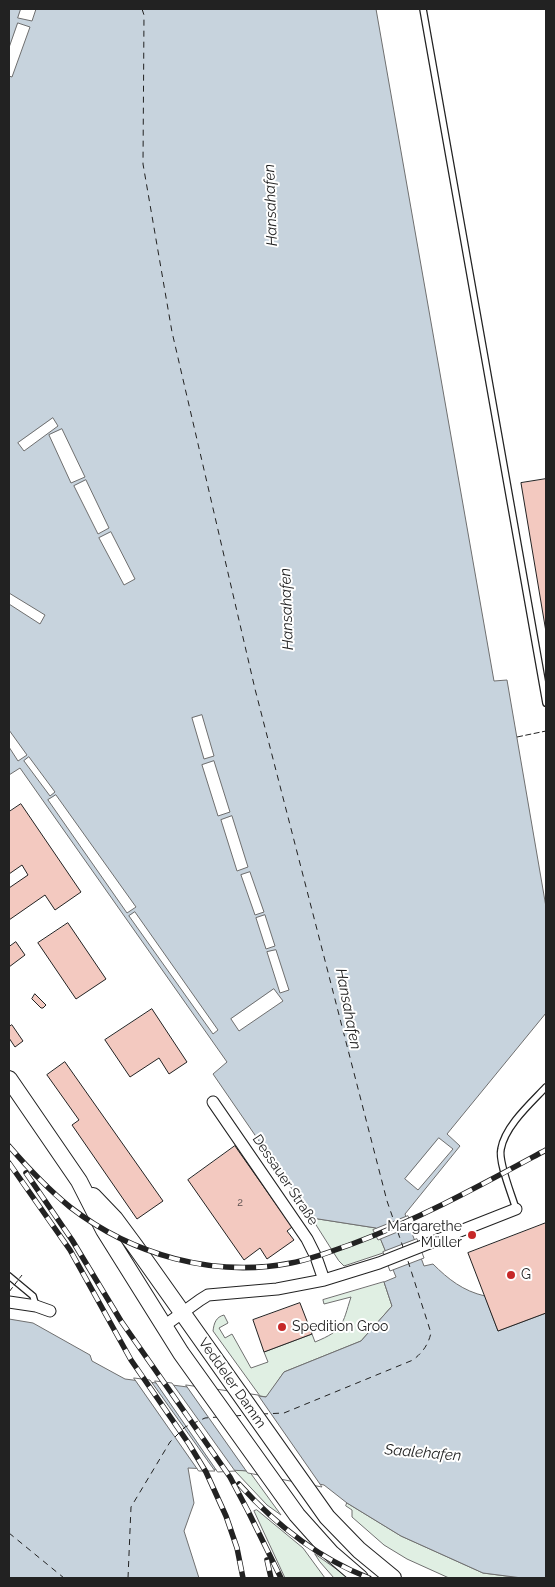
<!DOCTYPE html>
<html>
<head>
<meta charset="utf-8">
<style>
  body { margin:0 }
  #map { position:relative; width:555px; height:1587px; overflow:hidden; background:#fff; font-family:Raleway,sans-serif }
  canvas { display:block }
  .frame { position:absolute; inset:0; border:10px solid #222; pointer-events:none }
</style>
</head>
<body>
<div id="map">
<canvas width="555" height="1587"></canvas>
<div class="frame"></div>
</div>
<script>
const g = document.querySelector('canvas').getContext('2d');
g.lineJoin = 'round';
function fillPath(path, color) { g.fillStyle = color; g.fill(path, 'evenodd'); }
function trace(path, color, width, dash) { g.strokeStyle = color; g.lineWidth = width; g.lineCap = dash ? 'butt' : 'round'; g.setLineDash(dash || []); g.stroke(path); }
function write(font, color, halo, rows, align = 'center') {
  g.font = font + ' Raleway,sans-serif'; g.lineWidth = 4; g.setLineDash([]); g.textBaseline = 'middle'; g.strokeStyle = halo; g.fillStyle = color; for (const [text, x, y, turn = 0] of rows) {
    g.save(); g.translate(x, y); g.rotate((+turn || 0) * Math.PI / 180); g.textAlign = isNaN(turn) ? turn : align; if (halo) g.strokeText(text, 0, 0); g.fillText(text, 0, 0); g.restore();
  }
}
const green = new Path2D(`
  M312,1218L376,1228L386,1252L344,1266L339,1261Z
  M384,1282L392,1306L361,1341L284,1372L267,1397L260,1396L213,1331C214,1323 216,1317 224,1315L228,1323L219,1328L225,1338L232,1334L251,1368L268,1362L264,1352L312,1334L315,1342C344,1330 342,1325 351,1297L324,1304L323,1300Z
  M236,1470L249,1471L281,1515L267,1505L235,1471Z
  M347,1503L401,1536L483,1573L522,1578H449L407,1559L384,1545L352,1517V1510L346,1506Z
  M257,1510L303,1548L325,1578H285L254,1511Z
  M315,1554L349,1578H334L320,1562Z`);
const water = new Path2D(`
  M9,9H376L494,681L507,680L546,907V1013L447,1134L460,1146L405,1214L424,1266L433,1264C448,1279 463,1291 485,1296L498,1331L546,1313V1578H522L483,1573L401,1536L347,1503L324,1485L249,1471L188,1468L194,1503L184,1531L199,1578H9V1319L33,1323L90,1355L92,1361L125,1379L266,1397L284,1372L361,1341L392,1306L384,1282L396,1277L376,1228L312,1218L213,1074L227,1062L20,768L9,775Z`);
const pier = new Path2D(`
  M21,9H36L32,21L18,18Z
  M18,23L30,27L12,77L9,76V48Z
  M53,418L58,426L24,451L18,443Z
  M62,429L85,477L71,483L49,435Z
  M86,480L109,528L98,534L74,486Z
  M111,532L135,579L124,585L99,538Z
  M9,593L45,615L40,624L9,604Z
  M202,715L214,756L204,759L192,718Z
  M9,730L27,755L18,761L9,747Z
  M29,757L55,792L50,796L24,761Z
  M214,761L230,812L218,816L202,765Z
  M56,795L136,907L127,913L48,800Z
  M232,816L248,867L237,871L221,820Z
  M250,872L264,912L255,915L241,875Z
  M135,912L218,1030L213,1034L129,916Z
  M265,915L275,946L266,949L256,918Z
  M276,950L289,990L280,993L267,952Z
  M274,989L283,1001L239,1031L231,1019Z
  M439,1138L453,1149L418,1190L405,1179Z
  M408,1216L412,1226L378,1240L373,1230Z
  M417,1239L424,1258L390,1271L383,1252Z
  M134,1378L150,1380L215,1471H199Z
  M155,1381L172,1383L235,1471L218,1472Z
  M186,1385L258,1395L322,1487L248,1473Z`);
const ferry = new Path2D(`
  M142,9L144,15L143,164L172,332L255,689L387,1201L403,1247
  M262,1414L284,1413L413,1360C423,1352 428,1345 431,1333L407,1258
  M235,1416L246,1415
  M9,1533L64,1578
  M128,1578L131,1507L170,1442L185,1427L205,1418L218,1417`);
const building = new Path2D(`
  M546,479V632L521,483Z
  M21,804L81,892L55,910L45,895L9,920V888L28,875L22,865L9,874V812Z
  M68,923L106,979L76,999L38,943Z
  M16,942L25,955L9,967V947Z
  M35,994L46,1005L43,1008H41L32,999Z
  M152,1009L187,1062L169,1074L159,1058L130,1077L105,1040Z
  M12,1025L23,1041L15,1047L9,1038V1027Z
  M65,1062L163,1201L137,1219L72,1125L79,1120L47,1075Z
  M235,1146L292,1227L287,1231L294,1240L267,1259L260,1248L244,1260L188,1180Z
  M546,1223V1313L498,1331L468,1253Z
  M300,1303L312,1334L264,1352L253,1320Z`);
const service = new Path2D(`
  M423,9L546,703
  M516,1209C512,1195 498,1162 501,1149C505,1126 531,1103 546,1087
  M9,1276L33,1296L36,1306`);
const minor = new Path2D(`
  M213,1102L307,1239L316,1257L324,1280
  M9,1302L36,1306L50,1311
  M164,1326L200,1300L208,1295L277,1289L324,1280L379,1263L516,1209`);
const primary = new Path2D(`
  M9,1079L79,1181L104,1230L181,1353L297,1515L331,1553L360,1578
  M93,1196L115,1219L135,1246L327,1517L359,1550L393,1578`);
const rail = new Path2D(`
  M9,1146C28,1168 48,1189 70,1207C132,1255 214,1278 291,1263C312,1259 332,1251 352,1244C420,1219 483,1184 546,1150
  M9,1163L70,1250L131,1360L189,1444L206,1472L226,1516L237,1548L243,1578
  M26,1173L72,1240L121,1321L230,1477L248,1511L281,1578
  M239,1484C275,1524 318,1558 369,1578
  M267,1560L271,1578`);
const fence = new Path2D(`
  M517,737L546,731
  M9,1292L22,1275`);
const markers = [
  [472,1235,5,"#c62828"],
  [511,1275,5,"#c62828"],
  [282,1327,5,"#c62828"]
];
const numberNames = [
  ["2",240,1203]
];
const streetNames = [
  ["Dessauer Straße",285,1180,56],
  ["Veddeler Damm",232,1383,55]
];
const poiNames = [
  ["Margarethe",462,1227,"right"],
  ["Müller",462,1243,"right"],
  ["G",521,1275],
  ["Spedition Groo",292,1327]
];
const waterNames = [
  ["Hansahafen",271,205,-92],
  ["Hansahafen",287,609,-92],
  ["Hansahafen",348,1009,79],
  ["Saalehafen",423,1453,5]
];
fillPath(green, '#e0efe3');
trace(green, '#6f6f6f', 1);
fillPath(water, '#c7d3dd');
trace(water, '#6f6f6f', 1);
fillPath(pier, '#fff');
trace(pier, '#6f6f6f', 1);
trace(ferry, '#222', 1, [6, 5]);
fillPath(building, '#f3c9c0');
trace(building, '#222', 1);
trace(service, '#222', 8);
trace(minor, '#222', 13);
trace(primary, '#222', 18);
trace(service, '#fff', 5.5);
trace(minor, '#fff', 11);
trace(primary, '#fff', 16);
trace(rail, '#222', 5.5);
trace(rail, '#fff', 4, [11]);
trace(fence, '#222', 1, [6, 2.5]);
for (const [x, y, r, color] of markers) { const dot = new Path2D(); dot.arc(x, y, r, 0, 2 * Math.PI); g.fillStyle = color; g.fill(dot); trace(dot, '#fff', 2); }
write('11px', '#564c4a', null, numberNames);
write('14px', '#222', '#fff', streetNames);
write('14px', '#222', '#fff', poiNames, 'left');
write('italic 15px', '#222', '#fff', waterNames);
</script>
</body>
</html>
